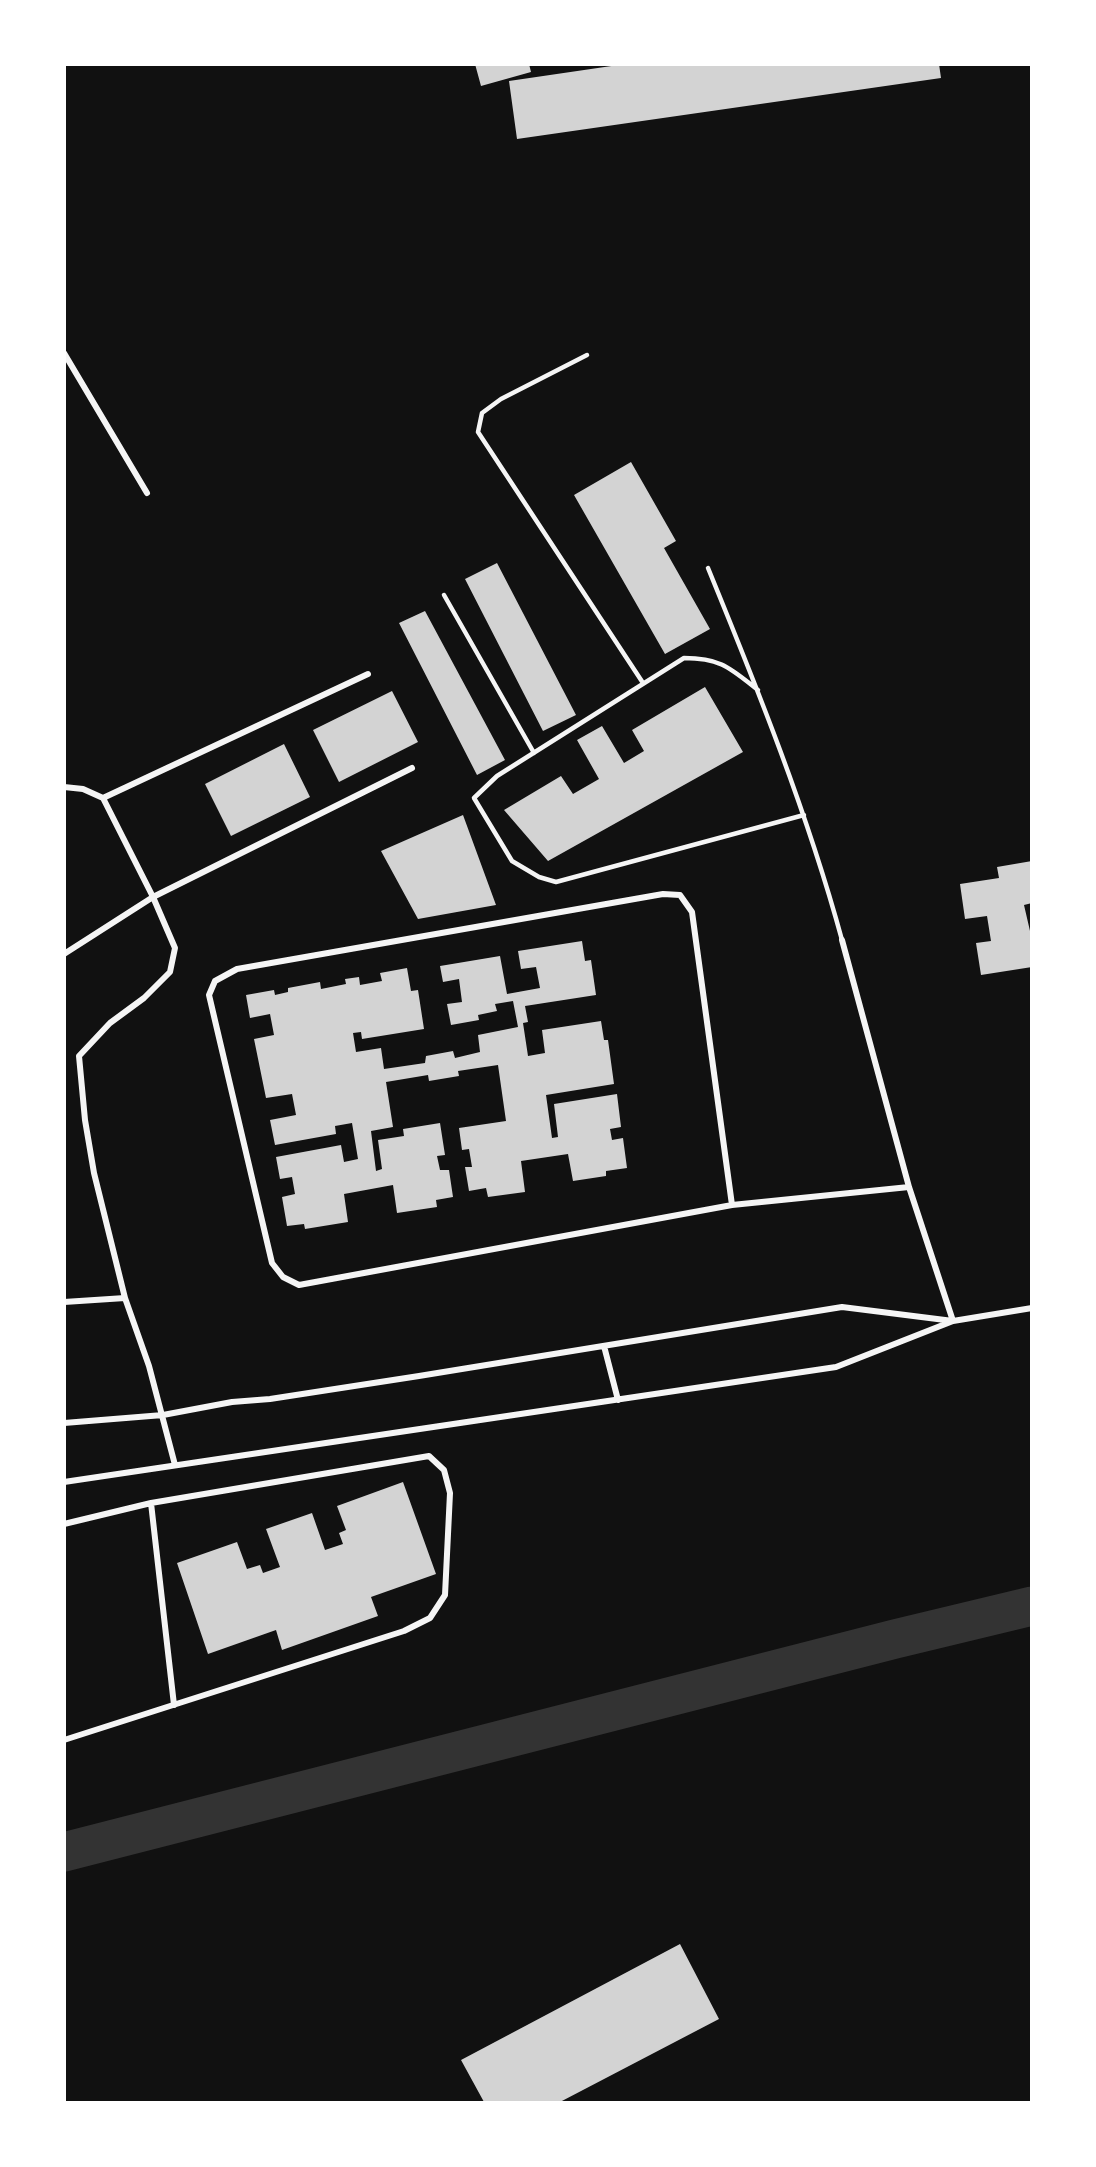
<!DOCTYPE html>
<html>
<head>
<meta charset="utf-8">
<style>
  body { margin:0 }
  #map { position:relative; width:1096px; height:2167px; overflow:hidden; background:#111; font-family:"Roboto Condensed",sans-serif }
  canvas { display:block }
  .frame { position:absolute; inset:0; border:66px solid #fff; pointer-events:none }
</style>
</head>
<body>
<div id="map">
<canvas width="1096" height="2167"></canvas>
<div class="frame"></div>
</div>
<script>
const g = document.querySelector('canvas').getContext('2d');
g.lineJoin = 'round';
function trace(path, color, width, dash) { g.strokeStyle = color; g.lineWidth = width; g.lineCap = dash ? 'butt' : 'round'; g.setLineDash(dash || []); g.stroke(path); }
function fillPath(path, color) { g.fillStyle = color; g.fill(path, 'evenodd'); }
const canal = new Path2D(`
  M64,1852L895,1639L1032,1606`);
const building = new Path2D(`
  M475,64H529L531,72L481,86Z
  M625,64H939L941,78L517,139L509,81Z
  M631,462L676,541L664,548L710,629L665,654L574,495Z
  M497,563L576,715L543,731L465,579Z
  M425,611L505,760L477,775L399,623Z
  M705,687L743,752L548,861L504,810L561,776L573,794L599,779L577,740L602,726L624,763L644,751L632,730Z
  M392,691L418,742L339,782L313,730Z
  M284,744L310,797L231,836L205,784Z
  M463,815L496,905L418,919L381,851Z
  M1032,861V903L1024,905L1030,931H1032V967L981,975L976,943L991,941L987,916L965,919L960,884L999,878L997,867Z
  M582,941L585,961L591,960L596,995L525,1006L528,1022L523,1023L528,1056L545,1053L542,1030L601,1021L604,1040H608L614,1084L546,1095L552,1138L558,1137L554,1104L617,1094L621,1127L610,1129L612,1140L623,1138L627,1168L606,1171V1176L573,1181L568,1154L521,1161L525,1192L488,1197L486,1188L469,1191L465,1167H472L469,1149L462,1150L459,1128L506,1121L498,1065L458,1071L459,1076L429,1081L428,1075L386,1082L393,1127L371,1131L376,1171L382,1169L378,1140L404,1136L403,1129L440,1123L445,1155L437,1156L440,1170H449L453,1197L436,1200L437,1207L397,1213L393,1185L344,1194L348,1222L305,1229L304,1224L287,1226L282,1197L295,1194L292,1177L280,1179L276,1157L341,1145L344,1162L358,1159L352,1123L335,1126L336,1134L275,1145L270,1120L296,1115L292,1094L266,1098L254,1039L274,1035L270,1014L250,1018L246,995L274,990L275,995L288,992V988L320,982L321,989L346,984L345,979L359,977L360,985L382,981L380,973L407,968L411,991L418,990L424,1029L362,1039L361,1032L353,1033L356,1052L381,1048L384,1069L425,1063L426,1056L453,1051L455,1058L480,1052L478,1035L518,1027L513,1001L495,1004L497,1011L478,1015L479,1020L451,1025L447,1004L462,1002L459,979L443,982L440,966L500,956L507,994L540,988L536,967L521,969L518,951Z
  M403,1482L436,1574L371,1597L378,1616L282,1650L276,1630L208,1654L177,1563L237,1542L247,1569L260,1565L263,1573L280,1567L266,1529L312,1513L325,1550L343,1544L339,1533L346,1530L337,1506Z
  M680,1944L719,2019L560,2102H484L461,2060Z`);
const service = new Path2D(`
  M587,355L501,399L482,413L478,432L643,683
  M708,568C758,690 807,812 842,940
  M444,595L534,753
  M758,690C730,668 721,658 684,658L497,776L474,798L512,861L539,877L556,882L804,815`);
const minor = new Path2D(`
  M64,353L147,493
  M64,787L83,789L103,798L153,897L175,948L170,972L144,998L110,1023L79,1056L85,1120L94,1173L125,1298
  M103,798L368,674
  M842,940L909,1187L953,1321
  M64,954L153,897L412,768
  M732,1205L692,912L680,895L663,894L237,969L215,981L209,995L272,1263L283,1277L299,1285L732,1205L909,1187
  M64,1302L125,1298L149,1366L175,1465
  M604,1346L618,1400
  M64,1423L163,1415L232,1402L270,1399L419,1376L842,1307L953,1321L1032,1308
  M64,1482L836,1367L953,1321
  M151,1503L174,1705
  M64,1524L151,1503L429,1456L444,1470L450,1493L445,1595L430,1618L404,1631L64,1740`);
trace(canal, '#333', 39);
fillPath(building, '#d3d3d3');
trace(service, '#f5f5f5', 4.5);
trace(minor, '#f5f5f5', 6);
</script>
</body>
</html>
